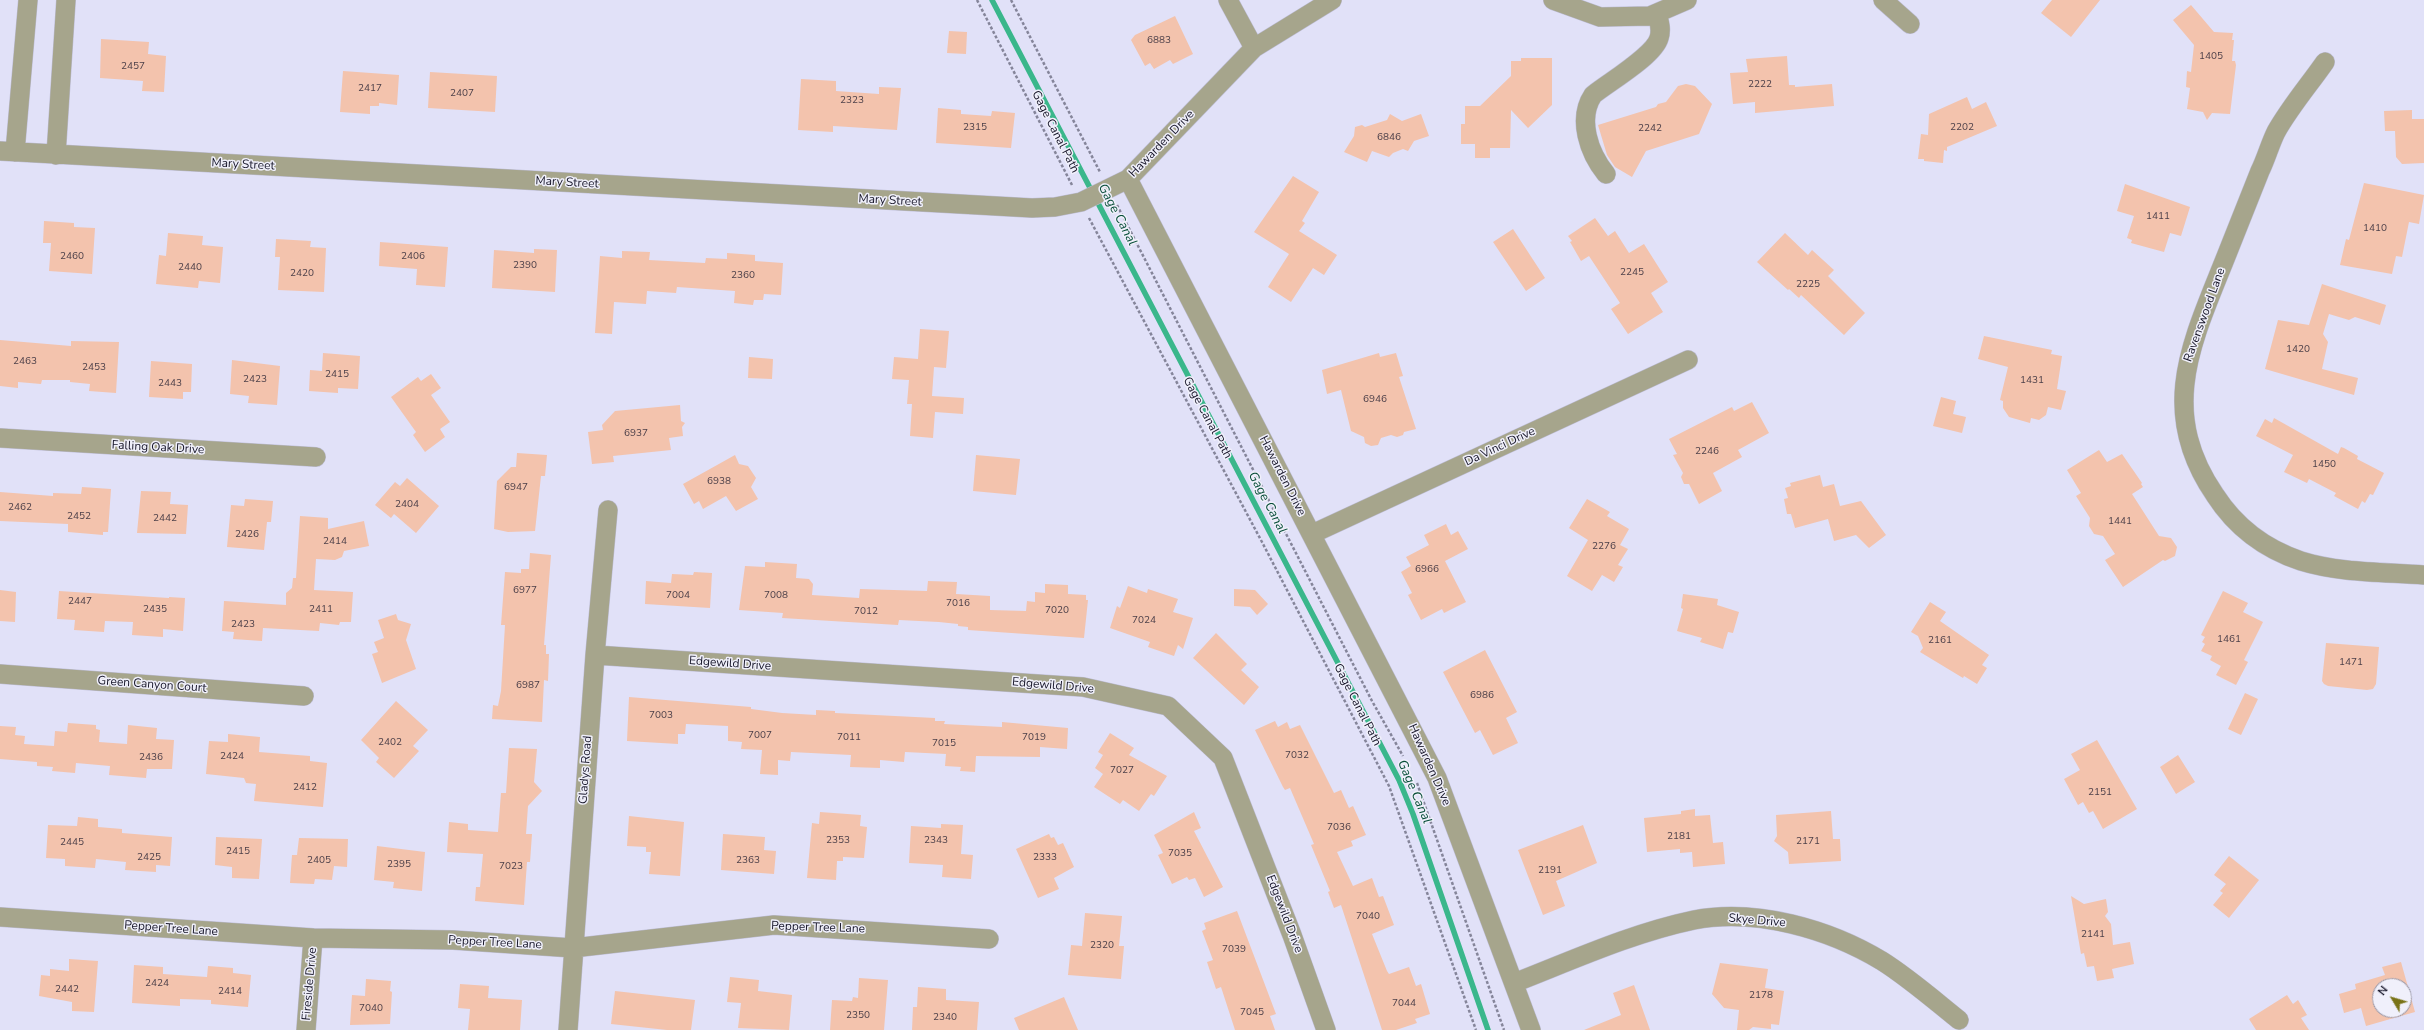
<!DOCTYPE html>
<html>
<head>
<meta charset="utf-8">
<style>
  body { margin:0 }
  #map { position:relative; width:2424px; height:1030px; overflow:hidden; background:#e1e1f8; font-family:"Nunito Sans",sans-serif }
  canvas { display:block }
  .north { position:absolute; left:2372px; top:978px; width:40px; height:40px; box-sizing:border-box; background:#f0f0fb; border:1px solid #9998a7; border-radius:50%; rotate:308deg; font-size:11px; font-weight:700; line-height:16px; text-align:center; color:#161528 }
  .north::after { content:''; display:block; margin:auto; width:14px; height:18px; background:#797317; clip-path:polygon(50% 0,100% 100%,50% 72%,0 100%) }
</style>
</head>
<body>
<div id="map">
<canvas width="2424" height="1030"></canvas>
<div class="north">N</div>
</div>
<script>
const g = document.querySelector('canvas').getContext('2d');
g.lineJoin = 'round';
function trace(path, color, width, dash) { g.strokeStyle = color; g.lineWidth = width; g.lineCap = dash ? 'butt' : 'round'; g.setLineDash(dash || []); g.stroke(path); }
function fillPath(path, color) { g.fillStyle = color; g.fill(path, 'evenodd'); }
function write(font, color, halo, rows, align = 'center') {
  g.font = font + ' "Nunito Sans",sans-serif'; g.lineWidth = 3; g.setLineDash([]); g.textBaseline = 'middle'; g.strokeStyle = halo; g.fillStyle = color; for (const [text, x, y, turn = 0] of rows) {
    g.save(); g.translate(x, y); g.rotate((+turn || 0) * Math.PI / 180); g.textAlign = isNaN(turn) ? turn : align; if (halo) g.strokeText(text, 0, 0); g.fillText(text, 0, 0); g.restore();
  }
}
const stream = new Path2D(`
  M992,0L1399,780L1413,814L1488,1030`);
const building = new Path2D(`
  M2052,0H2100L2071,37L2041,13Z
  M2191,5L2214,32L2233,33L2232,40H2234L2232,61H2235L2236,65L2230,114L2212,113L2207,120L2203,112L2187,109L2190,88L2186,87L2187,71L2191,72L2194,45L2173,20Z
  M1175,16L1193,54L1173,64L1170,60L1154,69L1150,63L1145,66L1131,40L1135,35Z
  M949,31L967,32L966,54L947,53Z
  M101,39L149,42L148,54L166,56L164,92L142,91L143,81L100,78Z
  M1787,56L1789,85H1795V87L1832,84L1834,106L1755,113V102L1733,104L1730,73L1748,72L1746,59Z
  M1521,58H1552V105L1528,128L1511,110L1510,148H1490V158H1475V144H1461V124H1465V106H1480L1511,76V61H1521Z
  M343,71L399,75L397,105L379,103V106H370V114L340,112Z
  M430,72L497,76L495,112L428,108Z
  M801,79L836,81V91L879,94V87L901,88L897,130L833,126V132L798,130Z
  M1686,84L1695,86L1712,104L1699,134L1646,151L1632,177L1615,167L1607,155L1598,125L1656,107L1658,104L1666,102L1678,86Z
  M1967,97L1972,109L1986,102L1997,126L1947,147V151L1944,150L1943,163L1924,161V159H1918L1921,134L1928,135L1929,114Z
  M938,108L961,110V114L991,116L992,111L1015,113L1011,148L936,143Z
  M2412,110V119H2424V163L2402,164L2396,157L2395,131H2385L2384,111Z
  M1390,114L1402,121L1421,114L1429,136L1414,141L1408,151L1403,149L1393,153L1389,157L1372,151L1367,162L1344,152L1354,136L1355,127L1362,125L1365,127L1387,120Z
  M1293,176L1319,192L1302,221L1305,223L1299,231L1337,255L1324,275L1313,268L1291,302L1268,287L1289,254L1254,232Z
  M2364,183L2424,195L2419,224L2409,222L2402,257L2396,256L2392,274L2340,265L2346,239L2349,240Z
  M2125,184L2190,207L2181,236L2170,233L2164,252L2131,243L2132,240L2127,238L2134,216L2117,211Z
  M1595,218L1608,236L1615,231L1629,253L1644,244L1668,282L1651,293L1663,312L1628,334L1611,309L1620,303L1589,256L1581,261L1570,242L1572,241L1568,236Z
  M44,221L74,223V227L95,228L92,274L49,271L51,243H43Z
  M1513,229L1545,278L1526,291L1493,242Z
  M168,233L203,236L202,245L223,247L220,283L199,281L198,288L156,284L159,255L166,256Z
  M1785,233L1808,255L1812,250L1834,270L1828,276L1865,313L1844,335L1801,295L1799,298L1789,289L1788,290L1757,262Z
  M276,239L311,241L310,247L326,248L324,292L278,290L280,257H275Z
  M380,242L448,247L445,287L416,285L417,269L379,266Z
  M534,249L557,250L555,292L492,288L494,250L534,253Z
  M622,251L650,252L649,260L705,263L706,258L727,259V253L755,255V261L783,263L781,295L764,294L763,300H754L753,305L734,303L735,291L677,287L676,293L647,291L646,304L614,302L612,334L595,333L600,256L622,258Z
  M2322,284L2386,305L2380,325L2355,317L2349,320L2329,314L2323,334L2328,342L2322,369L2358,378L2354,395L2265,369L2278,320L2309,325Z
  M920,329L949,331L946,368L934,367L932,396L964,398L963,414L935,412L933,438L910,436L912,404H907L909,380L892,379L894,357L918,359Z
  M1984,336L2052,350L2051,354L2062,356L2057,389L2066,391L2061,410L2048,407L2046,415L2039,420L2031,418L2030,423L2009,417L2003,408V401L2000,400L2008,367L1978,359Z
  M0,340L71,346V341L119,342L116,393L89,391L90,384L70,382V380H42L41,384L18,382V388L0,386Z
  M323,353L360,356L358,389L338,388V393L309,391L310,370L322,371Z
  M1379,353L1380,357L1396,353L1403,376L1399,377L1416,429L1404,432L1403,435L1397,437L1391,435L1381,438L1378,445L1371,446L1365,443L1364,437L1351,431L1341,390L1327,394L1322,370Z
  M749,357L773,359L772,379L748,378Z
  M232,360L280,366L277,405L248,403L249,396L230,394Z
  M151,361L192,364L191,392H183V399L149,397Z
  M431,374L441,388L431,395L450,422L440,429L445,437L425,452L413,435L416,432L391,397L418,377L421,381Z
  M1941,397L1956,401L1953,414L1966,417L1962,433L1933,426Z
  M1752,402L1769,433L1738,450L1742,457L1713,473L1722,491L1699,504L1689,484H1684L1681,477L1683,473L1673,455L1677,454L1669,439L1732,407L1734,411Z
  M680,405L681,421L685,423L682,427L683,436L669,438L671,450L613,456L614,462L592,464L588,432L603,430L602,425L615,411Z
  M2274,418L2338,454L2341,447L2344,448L2358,456L2357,459L2384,473L2373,495L2370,494L2365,503L2362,501L2358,509L2334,496L2336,493L2309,479L2307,483L2284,472L2293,455L2256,436L2265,419L2272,423Z
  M2099,450L2107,462L2122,454L2142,483L2141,484L2143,487L2132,494L2159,536L2171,538L2177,547L2175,556L2165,561L2163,560L2123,587L2105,560L2115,554L2103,536L2094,534L2089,526L2090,518L2076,496L2081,493L2067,470Z
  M517,453L547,455L545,476H541L535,531L508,532L494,529L497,481L511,467H516Z
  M735,455L739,464L748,466L756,478L751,487L758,499L736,511L726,496L703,509L699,501L694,504L683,484Z
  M976,455L1020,459L1016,495L973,491Z
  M1820,475L1823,487L1834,484L1840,506L1861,501L1886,535L1869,548L1856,535L1834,541L1828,519L1795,528L1791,514H1787L1784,499L1788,498L1785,488L1791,486L1790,483Z
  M407,478L439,506L416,533L394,514L391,518L375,505L395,482L400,486Z
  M82,487L111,489L108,532H103V535L68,532V524L0,521V492L53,496V493L81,494Z
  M141,491L171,492L170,504L188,505L186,534L137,533Z
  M245,499L273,501L271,522H267L264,550L227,547L231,505L244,506Z
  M1587,499L1610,512L1607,516L1629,529L1620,545L1628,549L1618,565L1623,567L1614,582L1602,575L1592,591L1567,576L1588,540L1569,528Z
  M300,516L328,518V529L364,521L369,546L344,551L342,557L335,560L316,559L314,590L353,592L351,622H340L339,625L320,623L319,631L263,628L262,641L233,639L234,632L222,631L224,601L286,605V593L292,588L293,578H296Z
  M1446,524L1451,535L1458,531L1468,549L1445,561L1466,602L1444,613L1442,609L1421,620L1408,595L1412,593L1401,572L1411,566L1406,557L1429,545L1424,535Z
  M530,553L551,555L544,645H546V654H549L548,681L544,680L542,722L492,719L493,705L498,706L501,691L505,625H501L505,572L521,573V569H529Z
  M765,562L797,564L796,578L809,579L813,584L812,595L859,598L860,589L927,591L928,581L957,582L956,594L990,596V610L1026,611L1027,601L1035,602V592L1045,593V584L1068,585V594L1086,595V600H1088L1084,638L968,630V627L958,626V624L939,622L899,620L898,625L782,618L783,613L739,610L745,566L765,567Z
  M694,572L712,573L710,608L645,604L646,581L671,583L672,574L693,575Z
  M1128,586L1147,593L1148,589L1178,599L1173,612L1193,618L1183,649L1178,645L1174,656L1148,647L1150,642L1110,628L1117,606L1120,608Z
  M1234,589L1255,590L1268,604L1257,615L1250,607L1234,606Z
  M0,590L16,592L15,622L0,621Z
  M59,591L169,598V597L185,598L183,631L163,629V637L132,635L133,622L105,621L104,632L74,630L75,620L57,619Z
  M2223,591L2248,603L2243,612L2263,622L2244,660L2248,662L2236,685L2216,675L2221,666L2210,660L2212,656L2201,651L2205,644L2202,642L2205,637L2201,635Z
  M1683,594L1718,599L1717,605L1739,612L1733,633L1728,632L1723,649L1700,642L1702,638L1677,631L1683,609L1681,608Z
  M1930,602L1946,612L1940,621L1989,655L1982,665L1987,668L1977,684L1964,676L1963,678L1920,652L1923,648L1918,636L1911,632Z
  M396,614L398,620L411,624L406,640L416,669L382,683L372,654L378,652L374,642L384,638L378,620Z
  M1216,633L1247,664L1241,670L1259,687L1244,705L1193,658Z
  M2326,643L2379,647L2376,684L2373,689L2367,690L2328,686L2324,684L2322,681Z
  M1485,650L1517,712L1506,718L1518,743L1493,755L1480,730L1475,733L1443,672Z
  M2245,693L2258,699L2241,735L2228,729Z
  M629,697L751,707V709L782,713L816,715V710L835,711V713L935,718V721H945L944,724L1002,727V722L1068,728L1067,749L1040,747V757L976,756L975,772L960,771L961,767L945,766L946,754L905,752L904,762L880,760V768L850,767L851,755L791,752L790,761L778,760V775L760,774L762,750L741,749L742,742L728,741V726L686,724L685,734H678V744L627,741Z
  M396,701L428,730L413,746L419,751L394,778L376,762L379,758L361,740Z
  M1275,721L1278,727L1287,722L1290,729L1300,725L1334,793L1341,790L1349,808L1353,806L1366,835L1351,841L1353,846L1337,852L1353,886L1372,878L1379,897L1383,896L1394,925L1372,934L1387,971L1389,974L1409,967L1416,986L1421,984L1430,1014L1415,1019L1417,1023L1396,1030H1382L1341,905L1334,908L1328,892L1330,891L1311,845L1314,844L1290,788L1285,790L1283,787L1255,730Z
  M68,723L96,725V729L100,730L99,742L127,744L128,725L157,728L156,739L174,740L172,769H147L146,778L109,775L110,766L76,763L75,773L52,771L53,767L37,766V762L0,759V726L16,727L15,735L25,736L24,744L54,746L55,731L67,732Z
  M1110,733L1134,748L1129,755L1167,776L1154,796L1151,794L1139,811L1123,800L1120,804L1094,787L1103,774L1095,768L1103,755L1098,752Z
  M228,734L260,737L259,752L310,756V761L327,763L323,807L254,801L256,784L246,783L244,778L206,774L209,741L228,742Z
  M2097,740L2137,809L2103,829L2093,811L2089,813L2083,802L2078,805L2064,779L2080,770L2071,754Z
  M509,748L537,749L534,782L542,791L528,806L526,834H532L530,862H527L524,905L475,901L476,887H480L483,854L447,852L449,822L468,824V830L498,832L501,793H506Z
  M2178,755L2195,782L2176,794L2160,767Z
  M1695,809V816L1710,815L1713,843L1723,842L1725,864L1693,867L1692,852L1680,853V849L1647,852L1644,818L1681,814V811Z
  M1831,811L1833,839H1840L1841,861L1789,864L1788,852L1774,841L1777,836L1776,815Z
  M820,812L861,815L860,826L867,827L864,858L843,857V861H837L836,880L807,878L812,823L819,824Z
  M1194,812L1201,828L1194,831L1223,887L1204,897L1195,878L1189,880L1187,877L1172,884L1158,855L1163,853L1154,835Z
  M629,816L684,822L680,876L649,874L651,852H646V847L627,846Z
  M78,817L98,819V827L122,829V833L172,837L170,866L156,865V872L125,870L126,862L96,859L95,868L65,866V859L46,858L48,825L77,826Z
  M941,824L963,825L961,854L973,855L971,879L942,877L943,865L909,863L911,826L941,828Z
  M1583,825L1597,863L1556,881L1565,906L1543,915L1518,850Z
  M723,834L765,837L764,850L776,851L774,874L721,870Z
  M1049,834L1051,838L1054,837L1058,845L1063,843L1074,867L1054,878L1059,889L1038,898L1016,849Z
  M216,837L262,839L259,879L232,878V867L215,865Z
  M299,838L348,839L347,867L334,866L332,880L315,879L314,884L290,883L292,855H297Z
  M377,846L425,852L422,891L393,888L394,882L374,880Z
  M2229,856L2259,880L2229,918L2213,905L2223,893L2220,891L2226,884L2214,875Z
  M2071,896L2084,904L2106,899L2108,912L2105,916L2111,924L2113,945L2130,942L2134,964L2112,969L2114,978L2097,981L2094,966L2087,967L2084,953L2081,954Z
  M1237,911L1276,1014L1270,1016L1275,1030H1235L1221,987L1216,989L1207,962L1213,960L1202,931L1206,929L1204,923Z
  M1085,913L1122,916L1119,946H1124L1121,979L1068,975L1071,945L1082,946Z
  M69,959L98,961L94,1012L72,1011V1002L39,996L41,975L50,976V969L69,971Z
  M2401,962L2415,1012L2366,1026L2361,1008L2344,1013L2339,994L2356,989L2355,984L2385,975L2382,967ZM2380,986H2404V1010H2380Z
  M1720,963L1768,969L1765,988L1784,991L1779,1025L1771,1024V1029L1753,1027L1749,1030H1737L1739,1010L1724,1008L1712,994Z
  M134,965L163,967V974L207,977L208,966L233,968V973L251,975L248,1007L211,1004V1000L180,999V1006L132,1003Z
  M730,977L759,980L758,991L792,995L789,1030L738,1028L741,1003L727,1002Z
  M859,978L888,980L884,1030H830L832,1000L852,1001L853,997L858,998Z
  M366,979L391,981L390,991L392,992L390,1024L350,1025L352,995L365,996Z
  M460,984L489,986L488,998L522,1000L520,1030H468L470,1009L458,1008Z
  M1634,985L1650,1030H1584L1621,1015L1613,993Z
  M918,987L946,989V1000L979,1002L977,1030H912L913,1007H917Z
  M615,991L695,1000L691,1030H667L611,1024Z
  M2287,995L2293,1004L2298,1000L2307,1015L2301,1018L2309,1030H2256L2249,1019Z
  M1064,997L1078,1030H1019L1014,1018Z`);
const path = new Path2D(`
  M977,0L1072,185
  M1011,0L1100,172
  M1117,205L1372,701L1403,756
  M1089,218L1262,542L1389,786L1476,1030
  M1417,783L1504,1030`);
const minor = new Path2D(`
  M1228,0L1254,48
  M1553,0L1600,17L1650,16L1687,0
  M1883,0L1910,24
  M2325,62C2309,85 2290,107 2276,132C2270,144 2266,159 2260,171C2249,199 2238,226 2227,254C2193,340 2156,409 2215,495C2235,526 2265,549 2301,561C2339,573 2384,572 2424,575
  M0,151L1032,208L1055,207L1081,202L1128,179L1254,48L1332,0
  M15,152L28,0
  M56,155L66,0
  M1606,174C1589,153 1577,119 1593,95C1609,82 1654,56 1659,38C1662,29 1659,21 1657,13
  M1128,179L1437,778L1531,1030
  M0,438L316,457
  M1312,534L1688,360
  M595,655L1083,687L1168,706L1223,758L1292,935L1326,1030
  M0,674L304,696
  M0,917L313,938L453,940L573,948L774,925L989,939
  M1514,983C1573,960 1632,933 1694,920C1756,908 1829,929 1882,961C1909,978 1934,1000 1959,1020
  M306,1030L313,938
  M568,1030L595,655L608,510`);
const numberNames = [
  ["6883",1159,41],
  ["1405",2211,57],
  ["2457",133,67],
  ["2222",1760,85],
  ["2417",370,89],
  ["2407",462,94],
  ["2323",852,101],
  ["2315",975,128],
  ["2202",1962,128],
  ["2242",1650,129],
  ["6846",1389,138],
  ["1411",2158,217],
  ["1410",2375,229],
  ["2460",72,257],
  ["2406",413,257],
  ["2390",525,266],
  ["2440",190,268],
  ["2245",1632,273],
  ["2420",302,274],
  ["2360",743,276],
  ["2225",1808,285],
  ["1420",2298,350],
  ["2463",25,362],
  ["2453",94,368],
  ["2415",337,375],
  ["2423",255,380],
  ["1431",2032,381],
  ["2443",170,384],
  ["6946",1375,400],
  ["6937",636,434],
  ["2246",1707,452],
  ["1450",2324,465],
  ["6938",719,482],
  ["6947",516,488],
  ["2404",407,505],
  ["2462",20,508],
  ["2452",79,517],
  ["2442",165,519],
  ["1441",2120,522],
  ["2426",247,535],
  ["2414",335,542],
  ["2276",1604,547],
  ["6966",1427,570],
  ["6977",525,591],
  ["7004",678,596],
  ["7008",776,596],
  ["2447",80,602],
  ["7016",958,604],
  ["2435",155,610],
  ["2411",321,610],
  ["7020",1057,611],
  ["7012",866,612],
  ["7024",1144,621],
  ["2423",243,625],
  ["1461",2229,640],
  ["2161",1940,641],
  ["1471",2351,663],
  ["6987",528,686],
  ["6986",1482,696],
  ["7003",661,716],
  ["7007",760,736],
  ["7011",849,738],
  ["7019",1034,738],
  ["2402",390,743],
  ["7015",944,744],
  ["7032",1297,756],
  ["2424",232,757],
  ["2436",151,758],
  ["7027",1122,771],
  ["2412",305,788],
  ["2151",2100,793],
  ["7036",1339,828],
  ["2181",1679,837],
  ["2353",838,841],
  ["2343",936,841],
  ["2171",1808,842],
  ["2445",72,843],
  ["2415",238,852],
  ["7035",1180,854],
  ["2425",149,858],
  ["2333",1045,858],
  ["2405",319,861],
  ["2363",748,861],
  ["2395",399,865],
  ["7023",511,867],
  ["2191",1550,871],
  ["7040",1368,917],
  ["2141",2093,935],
  ["2320",1102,946],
  ["7039",1234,950],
  ["2424",157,984],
  ["2442",67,990],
  ["2414",230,992],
  ["2178",1761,996],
  ["7044",1404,1004],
  ["7040",371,1009],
  ["7045",1252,1013],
  ["2350",858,1016],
  ["2340",945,1018]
];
const streetNames = [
  ["Gage Canal Path",1055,132,63],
  ["Hawarden Drive",1162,144,-46],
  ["Mary Street",243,165,3],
  ["Mary Street",567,183,3],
  ["Mary Street",890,201,3],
  ["Ravenswood Lane",2205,315,-70],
  ["Gage Canal Path",1207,418,62],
  ["Da Vinci Drive",1500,447,-25],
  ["Falling Oak Drive",158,448,3],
  ["Hawarden Drive",1282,476,63],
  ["Edgewild Drive",730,664,4],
  ["Green Canyon Court",152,685,4],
  ["Edgewild Drive",1053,686,5],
  ["Gage Canal Path",1357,705,63],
  ["Hawarden Drive",1429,765,66],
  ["Gladys Road",586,770,-86],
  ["Edgewild Drive",1284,914,69],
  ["Skye Drive",1757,921,5],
  ["Pepper Tree Lane",818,928,2],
  ["Pepper Tree Lane",171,929,4],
  ["Pepper Tree Lane",495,943,3],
  ["Fireside Drive",310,984,-85]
];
const waterNames = [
  ["Gage Canal",1117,215,62],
  ["Gage Canal",1267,503,62],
  ["Gage Canal",1414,792,67]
];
trace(stream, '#3ab78b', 5.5);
fillPath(building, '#f3c3ad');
trace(minor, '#bcbcd3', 20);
trace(path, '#85859a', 2.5, [3, 2]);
trace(minor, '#a6a58c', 19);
write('10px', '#4d4049', null, numberNames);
write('12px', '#161528', '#f0f0fb', streetNames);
write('italic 13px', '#064d37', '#f0f0fb', waterNames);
</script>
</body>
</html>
